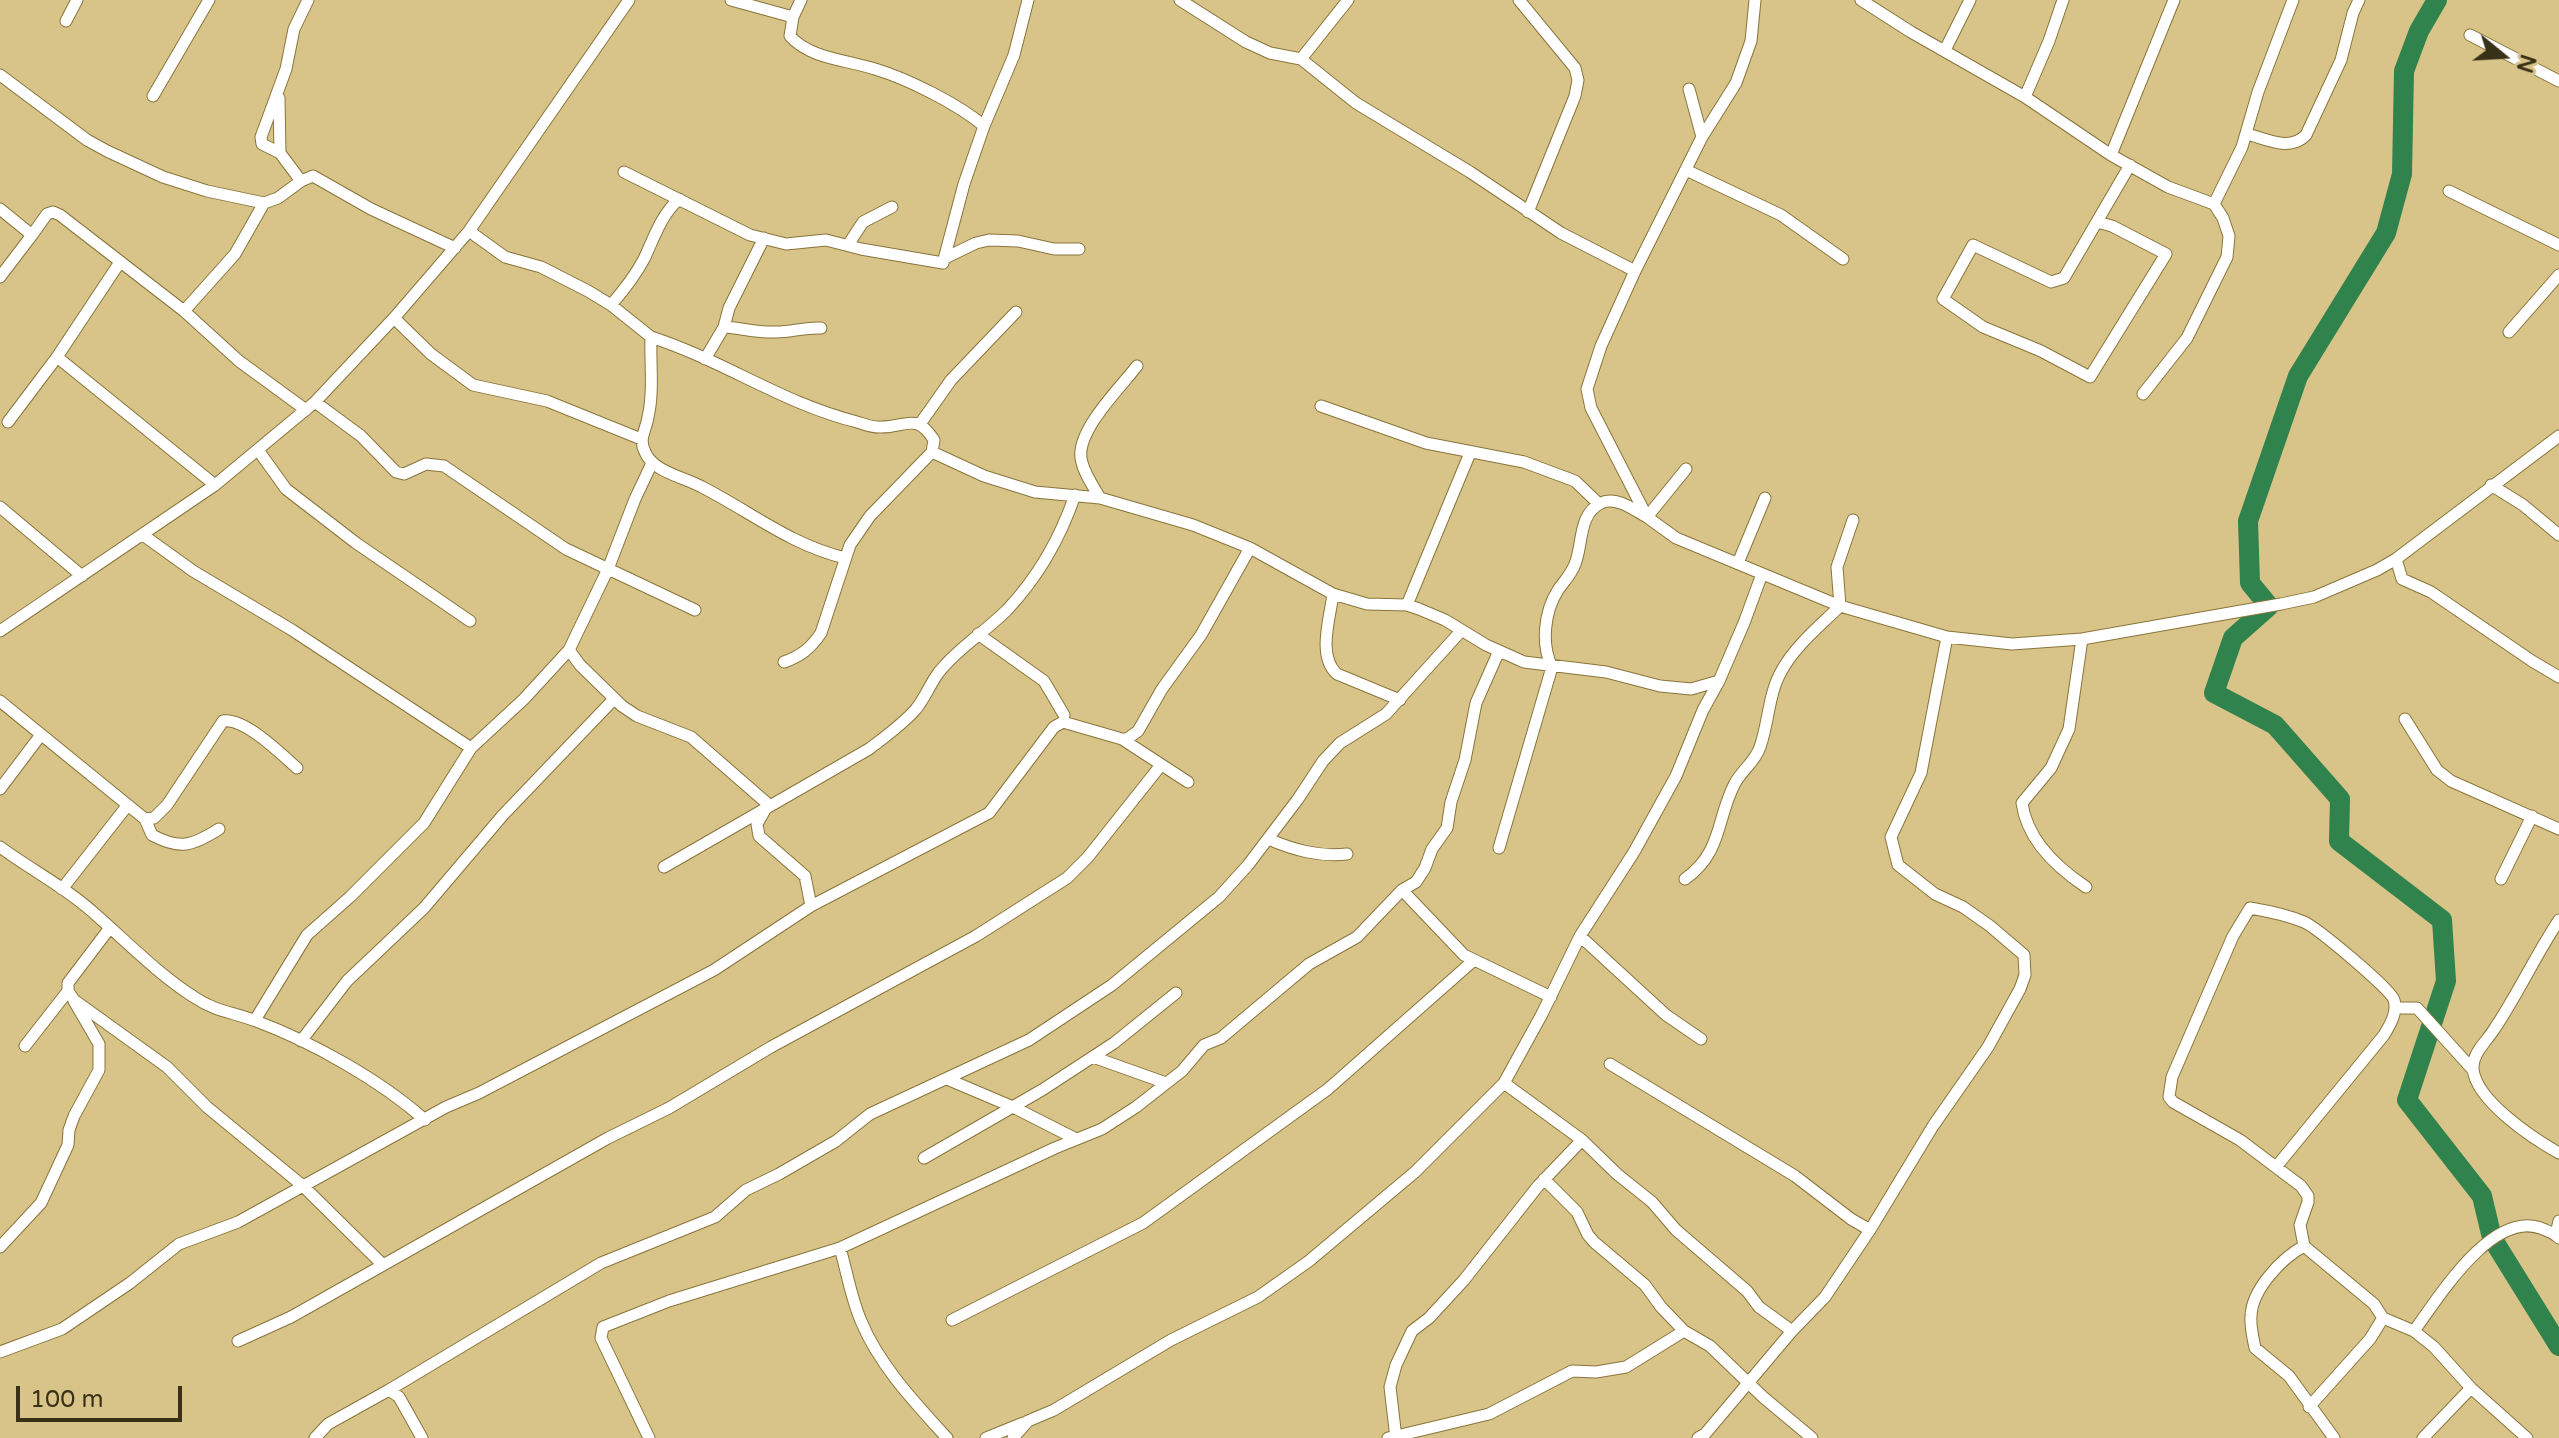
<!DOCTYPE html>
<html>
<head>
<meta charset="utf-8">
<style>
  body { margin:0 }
  #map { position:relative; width:2559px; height:1438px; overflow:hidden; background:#d8c388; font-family:"Varela Round",sans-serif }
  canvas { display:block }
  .north { position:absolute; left:2463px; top:16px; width:80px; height:80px; -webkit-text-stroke:6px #d8c388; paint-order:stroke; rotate:108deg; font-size:22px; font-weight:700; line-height:32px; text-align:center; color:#383017 }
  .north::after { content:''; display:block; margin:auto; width:28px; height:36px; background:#383017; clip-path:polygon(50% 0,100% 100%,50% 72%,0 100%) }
  .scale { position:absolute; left:16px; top:1386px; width:166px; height:36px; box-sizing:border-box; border:4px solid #383017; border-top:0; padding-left:10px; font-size:24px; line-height:28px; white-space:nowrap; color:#383017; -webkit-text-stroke:6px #d8c388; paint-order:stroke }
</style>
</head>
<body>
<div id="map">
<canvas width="2559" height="1438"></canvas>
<div class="north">N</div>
<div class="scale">100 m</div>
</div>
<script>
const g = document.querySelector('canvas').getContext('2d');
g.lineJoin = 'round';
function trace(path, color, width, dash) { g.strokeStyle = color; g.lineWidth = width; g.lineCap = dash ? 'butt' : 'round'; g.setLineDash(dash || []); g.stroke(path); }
const river = new Path2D(`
  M2437,0L2419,31L2404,71L2402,174L2386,233L2298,376L2248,521L2250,583L2269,606L2233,638L2214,693L2275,725L2340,799L2339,841L2442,920L2446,981L2407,1100L2482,1196L2492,1238L2559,1346`);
const minor = new Path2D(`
  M731,0L793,17
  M801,0L793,17L790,36C810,59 848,60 875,69C908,79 958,104 984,126
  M1180,0L1246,42L1270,53L1301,59L1356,103L1470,172L1561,233L1635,271
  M1519,0L1575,68L1578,80L1575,96L1528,212
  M1755,0L1751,41L1736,83L1702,137L1635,271L1601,346L1587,389L1591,408L1647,517L1676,538L1840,606L1947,637L2012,644L2082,639L2281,604L2314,597L2377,570L2396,559L2559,436
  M1861,0L1911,32L2025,97L2111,155L2168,187L2214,204L2223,218L2229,236L2227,257L2187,338L2143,394
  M66,21L77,0
  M2470,35L2559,81
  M1945,50L1970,0
  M1301,59L1348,0
  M0,75L87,140L107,151L163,177L207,191L264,203L278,198L301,181L313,176L371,209L455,248
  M1689,89L1702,137
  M153,96L209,0
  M2025,97L2049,41L2063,0
  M279,98L280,153L301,181
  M2247,134C2267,139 2290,152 2306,135L2341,60L2353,13L2359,0
  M280,153L262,144L261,137L286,69L294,29L308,0
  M2111,155L2174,0
  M1686,170L1781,215L1843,259
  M624,172L750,235L786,244L826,240L861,249L943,263L964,184L984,126L1014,55L1028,0
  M2449,191L2559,245
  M2214,204L2242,147L2258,92L2293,0
  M0,209L32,235L47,214L53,212L60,215L184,311L239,361L306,410
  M2097,222L2112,226L2166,254L2090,377L2041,351L1983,327L1943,299L1973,245L2051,282L2064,278L2130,165
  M469,231L505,257L541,267L588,291L611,305L651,337C650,364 654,391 648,417C646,431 638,438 645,452C653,472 684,477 702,487C751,512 789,544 845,558
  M848,245L863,222L892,207
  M945,258L976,243L989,240L1018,241L1054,249H1079
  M0,277L32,235
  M611,305C624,290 635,276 644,259C654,238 661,215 679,199
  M184,311L235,254L264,203
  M394,318L431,354L473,385L547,401L641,439
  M724,327C741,328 759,333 776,332C792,332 806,327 821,328
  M2509,332L2559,275
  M651,337C722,360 784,404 857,422C864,424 873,428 881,427C907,427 916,412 934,440L932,452L870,516L850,545L821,633C811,648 801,656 784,662
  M57,357L215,485
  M705,359L724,327L729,308L764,238
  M315,402L361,436L396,472L404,474L426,464L444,466L566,549L695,610
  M1321,406L1426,443L1524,462L1575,481L1599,504
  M8,422L57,357L120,262
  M920,424L951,380L1016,312
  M258,450L286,489L356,543L470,621
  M932,452L984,476L1035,492L1100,498L1193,525L1250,548L1333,594L1367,604L1407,605L1419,609L1445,620L1486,645L1524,662L1606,672L1660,686L1691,689L1719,681
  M2491,485L2523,505L2559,535
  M1100,498C1093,486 1083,472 1081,458C1077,430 1120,388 1137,366
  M0,507L82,576
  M143,535L193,571L292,630L471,748
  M2396,559L2402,579L2431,592L2532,661L2559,677
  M1738,563L1765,498
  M1333,594C1330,618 1317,656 1337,674L1400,700
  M1407,605L1470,453
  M0,631L215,485L315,402L394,318L469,231L629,0
  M978,634L1044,681L1064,715
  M2082,639L2069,729L2051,768L2022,803C2027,840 2056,867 2086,887
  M569,650L580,665L622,706L637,716L691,737L769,805
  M0,701L145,819L154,818L167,805L223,721C244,717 281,754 297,768
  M2405,719L2437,770L2451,781L2559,829
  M1122,739H1127L1138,731L1162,689L1201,635L1250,548
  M0,789L40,736
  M766,808L757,824L759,836L805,876L811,906
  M145,819L152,835C180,850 192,846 219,829
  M1268,839C1294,850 1319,857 1347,854
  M0,847C31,870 67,888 95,914C127,942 158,974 194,997C216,1012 233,1012 256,1021C312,1042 380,1080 425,1120
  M1499,848L1552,667C1541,645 1544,612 1558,590C1564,581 1571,575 1575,564C1583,545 1578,514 1601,503C1617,496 1634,510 1647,517L1686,469
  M664,867L869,749C886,736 902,725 916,709C925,698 930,684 939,672C958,648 985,632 1007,610C1039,576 1060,539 1075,495
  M1685,879C1723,852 1716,819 1735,783C1743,769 1755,762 1760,747C1769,722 1768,694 1782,670C1796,645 1820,626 1840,606L1837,567L1853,520
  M2501,879L2532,816
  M62,889L127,806
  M1402,890L1464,955L1551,997
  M2559,920C2535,956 2517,996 2493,1031C2485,1043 2472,1054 2473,1069C2476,1101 2534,1139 2559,1153
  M109,929L68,983V991L74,1000L167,1067L207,1107L303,1186L382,1264
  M1580,936L1666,1015L1701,1039
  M2395,1008H2417L2473,1070
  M255,1020L307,935L351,896L424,823L471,748L524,699L569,650L608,569L635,499L652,463
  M301,1041L347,981L424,908L503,815L614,699
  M25,1046L68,991
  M1093,1057L1166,1083
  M1610,1064L1795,1176L1851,1219L1870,1230
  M947,1079L1013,1107L1076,1139
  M1504,1083L1582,1140L1617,1174L1652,1202L1676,1230L1747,1291L1759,1307L1792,1331
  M924,1158L1042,1090L1114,1043L1176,993
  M2276,1167L2384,1035C2390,1025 2398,1012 2394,1000C2391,989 2316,927 2304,922C2287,915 2268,911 2250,908L2233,936L2172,1077L2169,1097L2173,1102L2240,1140L2301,1186L2308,1196V1202L2300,1225L2304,1246L2374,1304L2383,1318L2414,1331L2434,1347L2471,1388L2527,1438
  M1544,1179L1577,1212L1588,1235L1594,1242L1645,1285L1661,1307L1684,1331L1710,1346L1763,1397L1812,1438
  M2556,1234L2559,1221
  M2304,1246C2282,1258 2252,1289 2251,1316C2250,1326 2253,1338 2255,1348L2289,1376L2334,1438
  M0,1247L41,1203L68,1145L69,1130L74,1116L99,1070V1044L74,1001
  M840,1248C847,1272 851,1298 861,1321C879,1365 916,1404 947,1438
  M952,1320L1143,1223L1328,1089L1473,961
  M2414,1331C2439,1297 2493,1208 2543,1229C2550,1232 2554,1233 2559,1238
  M238,1341L291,1317L608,1138L669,1108L771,1047L976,936L1067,878L1088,857L1161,765
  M0,1352L62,1329L130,1283L179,1244L238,1222L446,1107L479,1093L714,970L811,906L989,813L1054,727L1063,722L1122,739L1188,782
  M389,1390L601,1263L715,1217L746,1190L779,1174L836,1141L870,1114L1029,1040L1112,985L1219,897L1248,865L1298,799L1323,761L1340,743L1386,714L1461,631
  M2309,1407L2370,1339L2383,1318
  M315,1438L328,1424L389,1390L399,1397L422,1438
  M649,1438L601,1338L603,1327L669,1301L840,1248L1055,1148L1102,1129L1136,1107L1182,1071L1204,1045L1221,1038L1309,964L1357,937L1402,890L1416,882L1425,868L1432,849L1447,828L1451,802L1465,760L1476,703L1499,651
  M986,1438L1023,1423
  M1013,1438L1028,1421L1054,1410L1171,1340L1258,1297L1309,1261L1415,1172L1504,1083L1542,1014L1580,936L1634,852L1676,776L1703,710L1719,681L1744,623L1762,574
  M1388,1438L1489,1414L1572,1371L1596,1372L1626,1367L1684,1331
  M1396,1438L1390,1387L1396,1365L1412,1331L1429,1318L1464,1280L1538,1186L1582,1140
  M1698,1438L1705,1434L1792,1331L1825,1297L1870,1230L1933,1126L1988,1047L2020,989L2025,975L2024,955L1990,926L1963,907L1935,894L1898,865L1891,837L1921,773L1947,637
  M2423,1438L2471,1388`);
trace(river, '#30834c', 20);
trace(minor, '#89753b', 13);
trace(minor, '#fff', 11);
</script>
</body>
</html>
